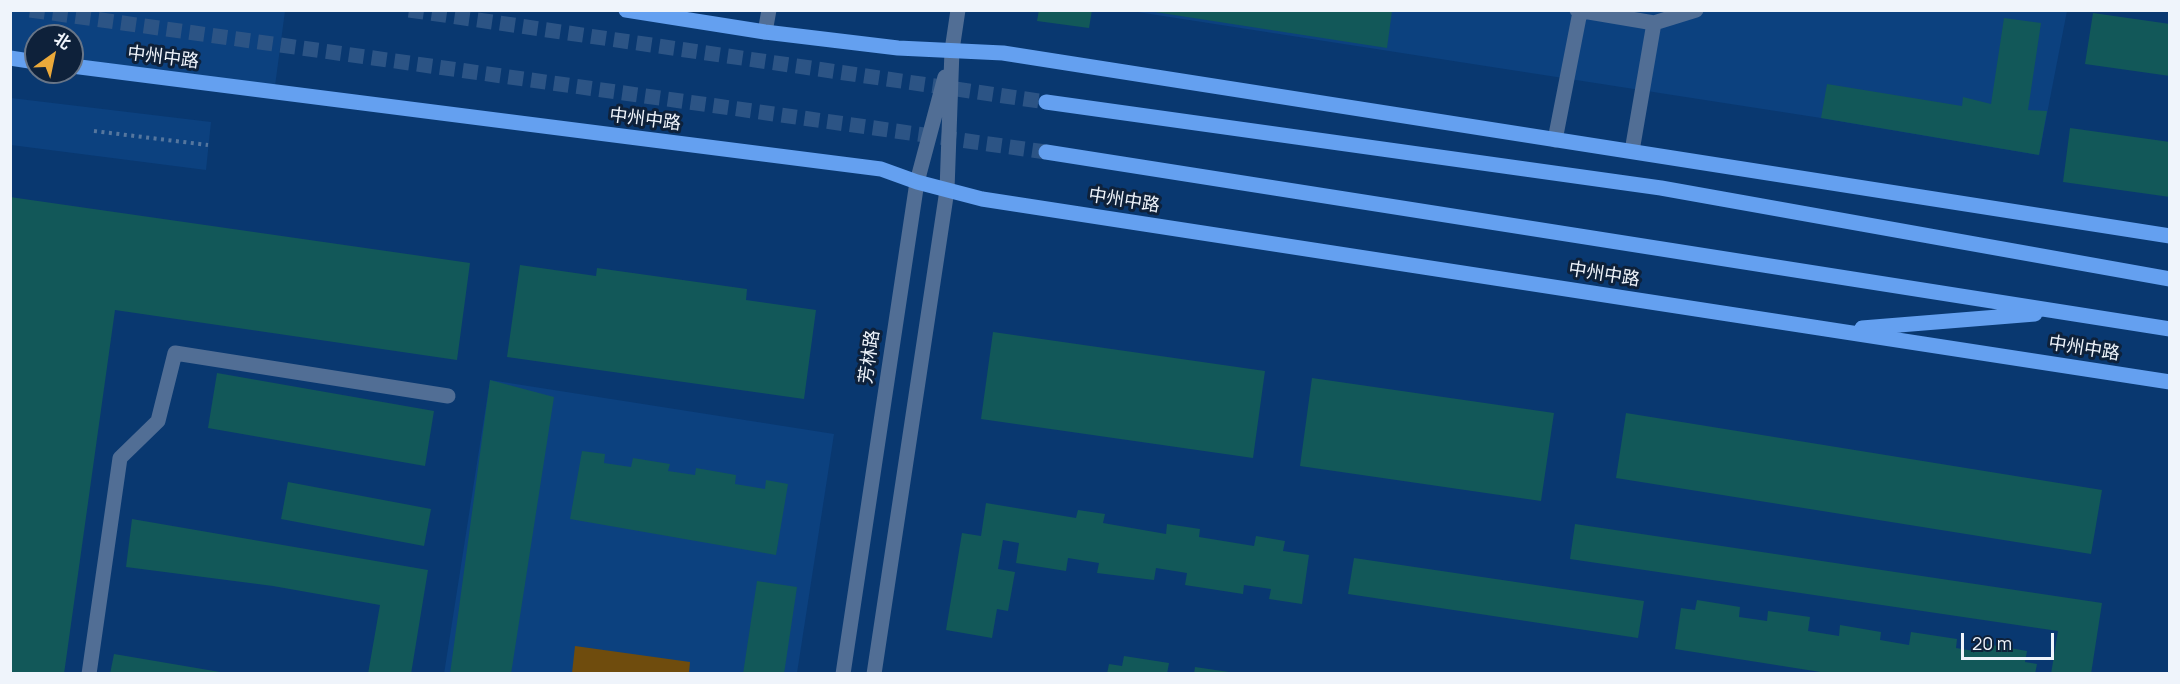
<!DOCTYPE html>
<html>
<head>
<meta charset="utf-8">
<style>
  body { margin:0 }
  #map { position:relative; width:2180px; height:684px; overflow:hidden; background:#093870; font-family:Manrope,"Noto Sans SC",sans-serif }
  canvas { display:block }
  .frame { position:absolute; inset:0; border:12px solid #eff4fb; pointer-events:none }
  .north { position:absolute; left:24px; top:24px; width:60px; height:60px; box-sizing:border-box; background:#0e213a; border:2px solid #687587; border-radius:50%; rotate:33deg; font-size:16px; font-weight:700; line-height:24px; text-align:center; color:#eff4fb }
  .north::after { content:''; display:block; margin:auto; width:21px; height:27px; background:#eba93a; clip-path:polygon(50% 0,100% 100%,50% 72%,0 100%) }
  .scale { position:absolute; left:1961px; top:633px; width:93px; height:27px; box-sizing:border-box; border:3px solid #eff4fb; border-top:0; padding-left:8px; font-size:18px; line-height:21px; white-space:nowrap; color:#eff4fb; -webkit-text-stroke:4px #0e213a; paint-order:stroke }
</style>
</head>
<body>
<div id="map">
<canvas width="2180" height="684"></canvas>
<div class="frame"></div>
<div class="north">北</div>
<div class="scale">20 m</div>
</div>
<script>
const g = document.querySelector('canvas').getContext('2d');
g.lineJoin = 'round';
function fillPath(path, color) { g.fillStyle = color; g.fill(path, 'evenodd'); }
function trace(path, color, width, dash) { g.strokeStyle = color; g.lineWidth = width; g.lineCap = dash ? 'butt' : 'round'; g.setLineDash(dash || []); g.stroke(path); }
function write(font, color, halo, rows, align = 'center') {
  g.font = font + ' Manrope,"Noto Sans SC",sans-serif'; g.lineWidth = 6; g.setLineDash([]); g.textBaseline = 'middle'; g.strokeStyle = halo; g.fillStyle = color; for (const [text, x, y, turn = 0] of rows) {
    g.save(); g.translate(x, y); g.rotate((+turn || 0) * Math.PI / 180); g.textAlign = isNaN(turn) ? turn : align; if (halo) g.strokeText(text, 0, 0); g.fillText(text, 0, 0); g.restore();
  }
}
const built = new Path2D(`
  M11,11H285L275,86L72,59V36H36V54L11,51Z
  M1131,11H2067L2039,155L1821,118Z
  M11,98L211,122L206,170L11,145Z
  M490,380L834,434L797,673L444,674Z`);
const green = new Path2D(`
  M575,646L690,662L689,673H572Z`);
const building = new Path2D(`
  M1039,10H1092L1089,28L1037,21Z
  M1142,10H1389L1392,11L1387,48Z
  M2093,13L2170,24V76L2085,64Z
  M2004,18L2041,23L2028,110L2047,111L2039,155L1821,118L1827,84L1962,106L1963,97L1991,104Z
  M2070,128L2170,142V197L2063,182Z
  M10,197L470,263L457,360L115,310L64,674H10Z
  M520,265L596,276L597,268L747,289L746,300L816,310L804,399L507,357Z
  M993,332L1265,371L1253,458L981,419Z
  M217,373L434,411L425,466L208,428Z
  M1312,378L1554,413L1541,501L1300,466Z
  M490,380L554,397L511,674H450Z
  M1626,413L2102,490L2091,554L1616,478Z
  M582,451L605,454L604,463L631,467L633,458L670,464L668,471L695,475L696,468L736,475L735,484L765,489L766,480L788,484L776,555L570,519Z
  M288,482L431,509L424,546L281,519Z
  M986,503L1076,518L1078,510L1105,514L1103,523L1166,534L1167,524L1200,529L1199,537L1254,546L1256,536L1285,541L1283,551L1309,555L1302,604L1269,599L1271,589L1244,585L1243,594L1185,585L1187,573L1156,568L1154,580L1097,573L1099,563L1068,558L1066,571L1016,563L1019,543L1003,540L998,569L1015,572L1008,611L997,609L992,638L946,630L962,533L981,536Z
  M132,519L428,570L411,674H368L380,605L273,586L126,567Z
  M1575,524L2102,603L2091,674H2051L2058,631L1570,559Z
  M1354,558L1644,601L1638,638L1348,594Z
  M757,581L797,587L784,674H743Z
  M1697,600L1740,607L1739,617L1767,621L1768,611L1810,617L1808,631L1839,636L1840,625L1881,632L1880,640L1909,645L1911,632L1957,639L1956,648L1980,652L1981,643L2027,651L2025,662L2037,664L2035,674H1833L1675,649L1681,608L1695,610Z
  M114,654L220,672V674H110Z
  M1124,656L1169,663L1167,674H1107L1109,664L1122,666Z
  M1195,667L1229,672V674H1194Z`);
const majorTunnel = new Path2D(`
  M30,10L1046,152
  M409,10L1046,102`);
const path = new Path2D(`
  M94,131L208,145`);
const minor = new Path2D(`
  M1577,10L1654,23L1696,10
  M765,32L769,10
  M1555,140L1580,12
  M1632,151L1654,23
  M89,674L120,458L158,421L175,353L448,396
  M843,674L917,182L945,77
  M874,674L947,190L952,50L958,10`);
const major = new Path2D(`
  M626,10L765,32L898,48L1003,53L2170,236
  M10,58L36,62
  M72,66L881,169L917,182L982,199L2170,382
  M1046,102L1661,188L2170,279
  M1046,152L2170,329
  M1862,328L2035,314`);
const streetNames = [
  ["中州中路",163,58,7],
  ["中州中路",645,120,7],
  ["中州中路",1124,201,9],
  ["中州中路",1604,275,9],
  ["中州中路",2084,349,9],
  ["芳林路",870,357,-82]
];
fillPath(built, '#0c417f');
fillPath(green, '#6f4c0d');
fillPath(building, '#125859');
trace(majorTunnel, '#2c5485', 15, [15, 8]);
trace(path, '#55769e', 4, [3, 4.5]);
trace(minor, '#516e95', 15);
trace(major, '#64a0f0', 15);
write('18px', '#eff4fb', '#0e213a', streetNames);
</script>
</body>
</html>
